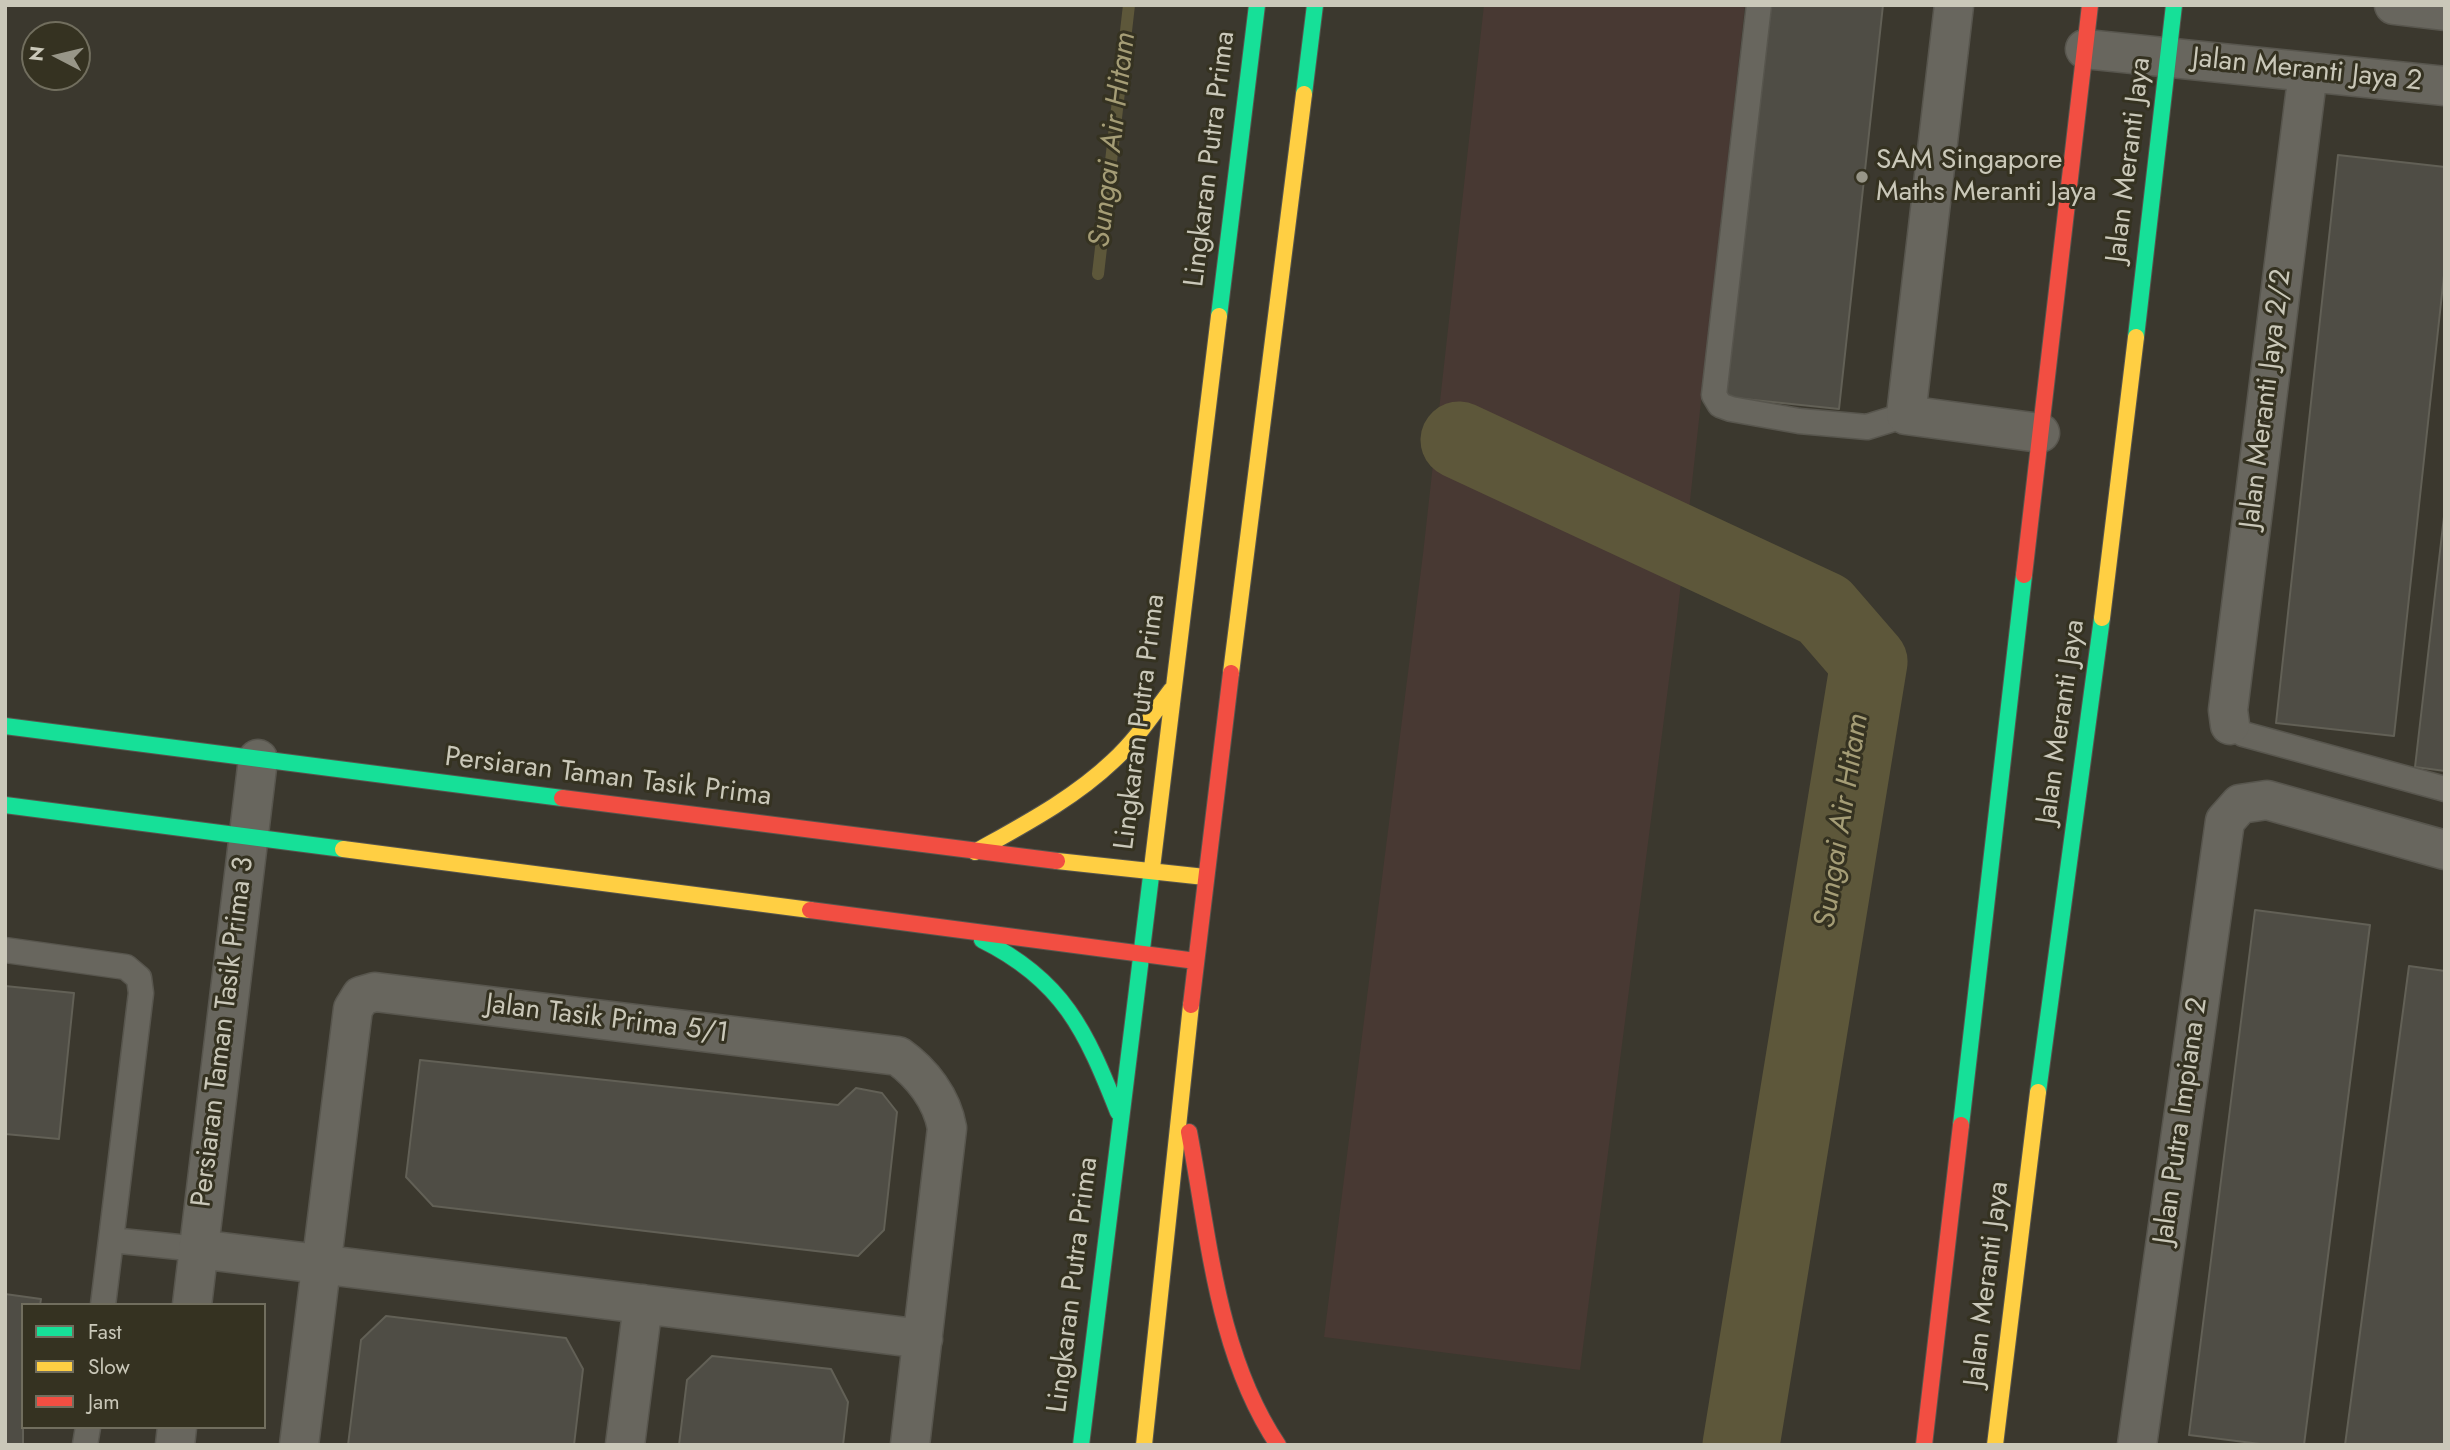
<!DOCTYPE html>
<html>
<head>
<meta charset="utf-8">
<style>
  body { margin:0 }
  #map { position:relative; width:2450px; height:1450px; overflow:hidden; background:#3b382e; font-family:Jost,sans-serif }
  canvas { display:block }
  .frame { position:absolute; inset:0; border:7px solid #cac8b9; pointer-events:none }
  .legend { position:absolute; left:21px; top:1303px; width:245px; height:126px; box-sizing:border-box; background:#353221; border:2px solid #716e5e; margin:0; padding:9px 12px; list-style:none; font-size:21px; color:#cac8b9 }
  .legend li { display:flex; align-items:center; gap:14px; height:35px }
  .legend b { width:35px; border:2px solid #716e5e }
  .north { position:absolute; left:21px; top:21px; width:70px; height:70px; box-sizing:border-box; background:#353221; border:2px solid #716e5e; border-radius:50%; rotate:277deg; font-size:19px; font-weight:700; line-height:28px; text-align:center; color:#cac8b9 }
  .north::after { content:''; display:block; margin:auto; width:24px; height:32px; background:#989688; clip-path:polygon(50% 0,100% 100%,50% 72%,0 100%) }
</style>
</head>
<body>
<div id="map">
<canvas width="2450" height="1450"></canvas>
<div class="frame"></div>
<ul class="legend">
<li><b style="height:9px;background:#16e098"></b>Fast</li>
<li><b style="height:9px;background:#ffcf43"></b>Slow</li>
<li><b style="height:9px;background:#f24e42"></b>Jam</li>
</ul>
<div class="north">N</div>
</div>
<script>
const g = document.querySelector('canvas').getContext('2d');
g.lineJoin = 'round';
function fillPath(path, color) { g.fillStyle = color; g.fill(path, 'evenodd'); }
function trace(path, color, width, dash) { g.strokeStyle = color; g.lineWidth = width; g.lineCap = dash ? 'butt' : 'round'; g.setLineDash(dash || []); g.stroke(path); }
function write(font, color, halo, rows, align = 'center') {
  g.font = font + ' Jost,sans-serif'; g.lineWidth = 6; g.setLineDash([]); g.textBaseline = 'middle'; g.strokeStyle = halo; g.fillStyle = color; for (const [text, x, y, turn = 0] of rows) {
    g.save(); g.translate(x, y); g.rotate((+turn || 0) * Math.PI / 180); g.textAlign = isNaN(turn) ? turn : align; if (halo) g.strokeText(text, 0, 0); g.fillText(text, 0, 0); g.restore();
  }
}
const green = new Path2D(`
  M1484,5H1745L1677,618L1580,1370L1324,1337L1423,554Z`);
const stream = new Path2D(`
  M1098,274L1129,5`);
const river = new Path2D(`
  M1459,440L1824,610L1869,662L1741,1445`);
const building = new Path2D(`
  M1769,5H1883L1839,409L1725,397Z
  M2338,155L2445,167V266L2394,736L2276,723Z
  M2445,508V771L2415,767Z
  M2255,910L2370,925L2304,1445H2268L2189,1435Z
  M2409,966L2445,971V1445H2345Z
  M5,986L74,993L59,1139L5,1134Z
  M420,1060L838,1105L856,1088L882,1093L897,1112L884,1230L858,1256L433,1206L406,1177Z
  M5,1294L41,1299L40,1305H23V1445H5Z
  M386,1316L566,1338L583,1369L574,1445H348L361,1340Z
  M712,1356L831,1369L848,1402L843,1445H679L687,1380Z`);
const lane = new Path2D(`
  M1759,5L1714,395L1720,405L1731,409L1799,421L1867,427L1906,415
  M2230,725L2243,734L2445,789
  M5,950L126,967L139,978L141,993L111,1240L198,1249
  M103,1305L111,1240
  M85,1445L88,1427`);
const street = new Path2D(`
  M1954,5L1906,415L2040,433
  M2394,5L2445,11
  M2085,49L2445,86
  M2230,725L2228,710L2308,72
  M198,1249L923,1339
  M192,1305L258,759
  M175,1445L177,1427
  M299,1445L353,1009L361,996L375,992L898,1056C922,1073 942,1099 947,1128L910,1445
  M625,1445L643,1304
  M2137,1445L2225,821L2240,804L2267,800L2445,850`);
const fast = new Path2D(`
  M1304,94L1315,5
  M1219,316L1257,5
  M2136,337L2174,5
  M5,726L562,798
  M5,805L343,849
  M982,940C1063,980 1086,1031 1118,1112
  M2038,1092L2102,618
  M1961,1125L2024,575
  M1081,1445L1152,868`);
const slow = new Path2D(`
  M2102,618L2136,337
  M1231,673L1304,94
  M343,849L810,910
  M975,852C1023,825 1073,799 1113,761C1136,740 1153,714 1171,690
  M1057,861L1205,877
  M1152,868L1219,316
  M1144,1445L1191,1005
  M1995,1445L2038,1092`);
const jam = new Path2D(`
  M2024,575L2090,5
  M562,798L1057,861
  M810,910L1196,961
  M1191,1005L1231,673
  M1189,1132C1209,1237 1217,1354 1278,1445
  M1924,1445L1961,1125`);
const markers = [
  [1862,177,7,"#989688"]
];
const streetNames = [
  ["Jalan Meranti Jaya 2",2307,71,6],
  ["Lingkaran Putra Prima",1211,159,-83],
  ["Jalan Meranti Jaya",2130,160,-83],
  ["Jalan Meranti Jaya 2/2",2267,399,-83],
  ["Lingkaran Putra Prima",1141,722,-83],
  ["Jalan Meranti Jaya",2062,722,-82],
  ["Persiaran Taman Tasik Prima",608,778,7],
  ["Jalan Tasik Prima 5/1",607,1020,7],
  ["Persiaran Taman Tasik Prima 3",224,1032,-83],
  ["Jalan Putra Impiana 2",2182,1121,-82],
  ["Jalan Meranti Jaya",1988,1284,-83],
  ["Lingkaran Putra Prima",1074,1285,-83]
];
const poiNames = [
  ["SAM Singapore",1876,161],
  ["Maths Meranti Jaya",1876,193]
];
const waterNames = [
  ["Sungai Air Hitam",1114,140,-83],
  ["Sungai Air Hitam",1843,821,-81]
];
fillPath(green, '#483933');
trace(stream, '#5d573a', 12);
trace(river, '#5d573a', 77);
fillPath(building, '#4f4d45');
trace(building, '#626056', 2);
trace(lane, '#58564e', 27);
trace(street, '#58564e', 41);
trace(fast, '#58564e', 18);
trace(slow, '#58564e', 18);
trace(jam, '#58564e', 18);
trace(lane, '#68665e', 24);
trace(street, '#68665e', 38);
trace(fast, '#16e098', 16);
trace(slow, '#ffcf43', 16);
trace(jam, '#f24e42', 16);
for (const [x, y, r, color] of markers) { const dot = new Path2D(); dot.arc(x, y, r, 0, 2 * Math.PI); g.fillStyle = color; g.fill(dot); trace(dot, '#353221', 2.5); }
write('28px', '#cac8b9', '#353221', streetNames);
write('28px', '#cac8b9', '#353221', poiNames, 'left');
write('italic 30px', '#a59d76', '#353221', waterNames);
</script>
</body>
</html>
